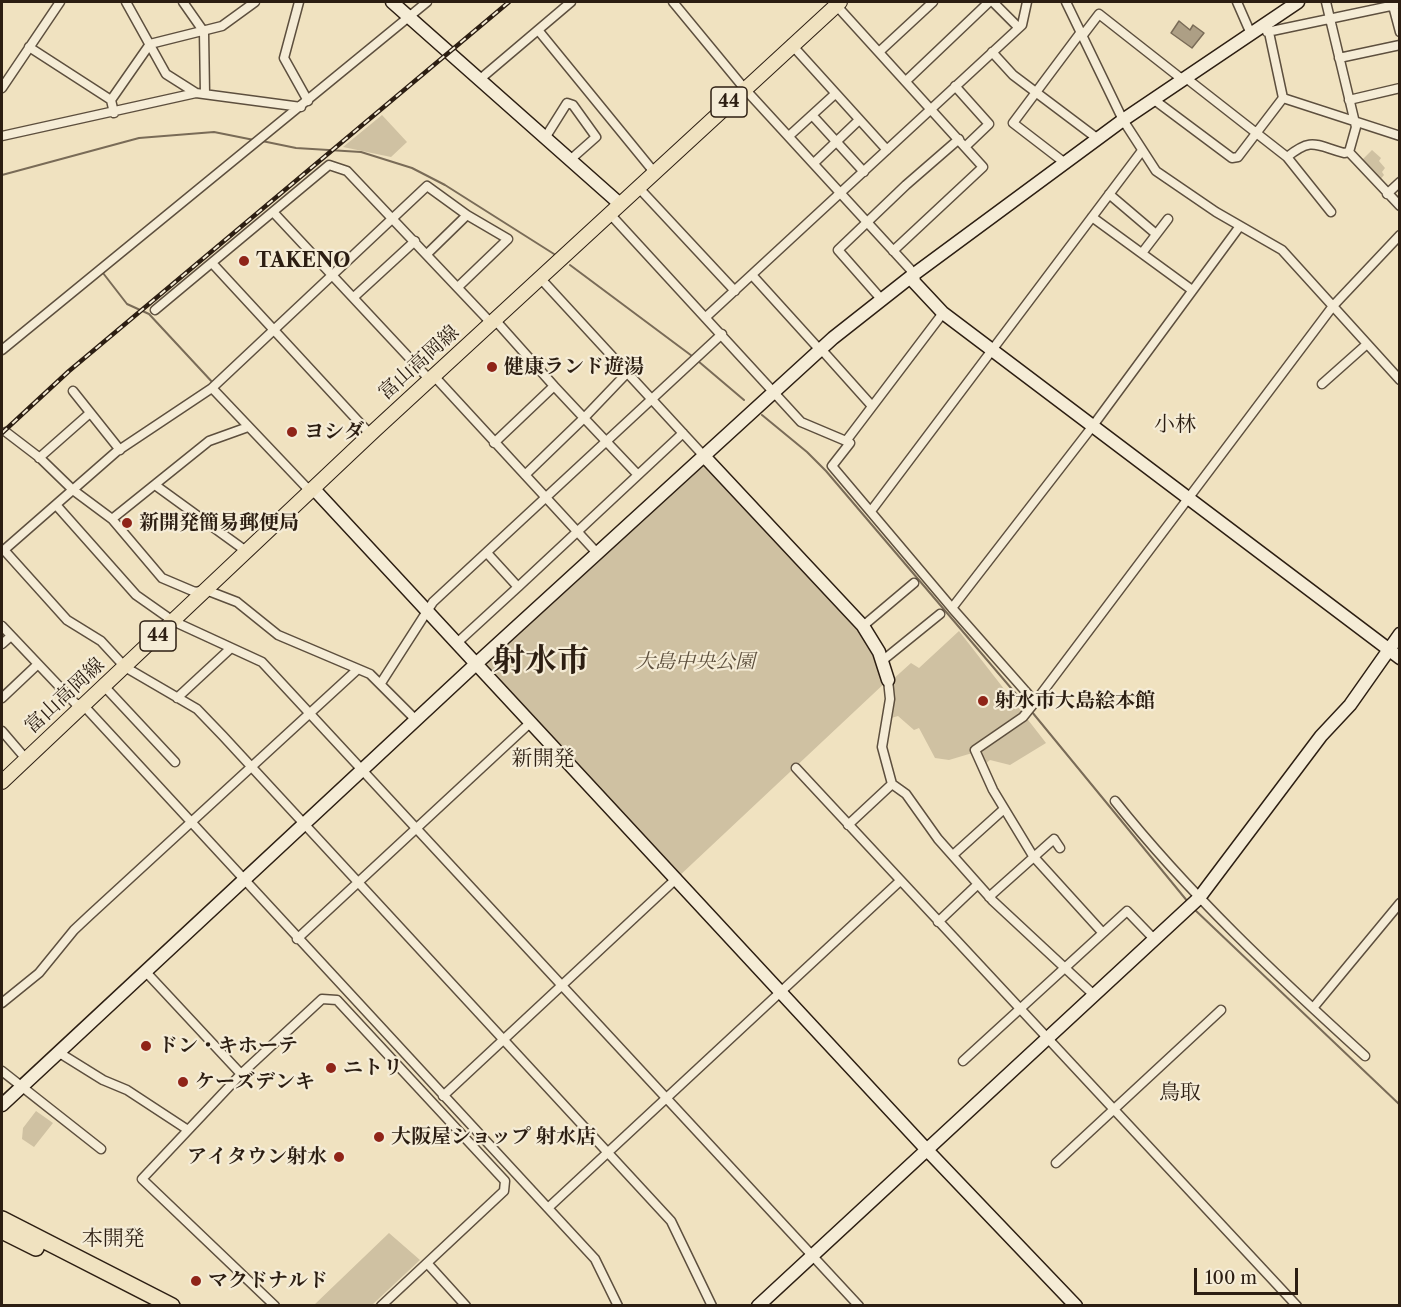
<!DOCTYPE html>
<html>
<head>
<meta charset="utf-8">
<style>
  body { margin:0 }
  #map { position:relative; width:1401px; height:1307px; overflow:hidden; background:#f0e2c0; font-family:"Libre Caslon Text",serif }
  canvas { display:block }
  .frame { position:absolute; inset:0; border:3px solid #2c1e12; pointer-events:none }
  .scale { position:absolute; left:1194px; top:1268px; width:104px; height:27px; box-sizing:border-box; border:3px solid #2c1e12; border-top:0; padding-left:8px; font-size:18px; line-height:21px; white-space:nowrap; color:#2c1e12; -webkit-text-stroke:4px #f5ecd6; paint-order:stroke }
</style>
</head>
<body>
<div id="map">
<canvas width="1401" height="1307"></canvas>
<div class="frame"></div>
<div class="scale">100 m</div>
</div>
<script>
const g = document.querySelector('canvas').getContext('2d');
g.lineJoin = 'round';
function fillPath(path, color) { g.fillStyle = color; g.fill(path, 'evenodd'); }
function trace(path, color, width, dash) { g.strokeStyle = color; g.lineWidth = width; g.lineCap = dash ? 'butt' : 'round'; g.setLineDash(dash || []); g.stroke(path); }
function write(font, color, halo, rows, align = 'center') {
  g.font = font + ' "Libre Caslon Text","Noto Serif JP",serif'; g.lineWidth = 4.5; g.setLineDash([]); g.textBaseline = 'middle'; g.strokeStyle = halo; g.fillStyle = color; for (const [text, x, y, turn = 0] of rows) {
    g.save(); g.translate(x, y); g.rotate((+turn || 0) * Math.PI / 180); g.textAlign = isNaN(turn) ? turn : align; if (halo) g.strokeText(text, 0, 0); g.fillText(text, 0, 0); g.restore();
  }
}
const green = new Path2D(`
  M382,115L407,142L391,157L343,147Z
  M1372,150L1381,158L1379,161L1385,168L1382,172L1384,175L1378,182L1362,160Z
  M703,456L871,637L888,680L677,878L478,663Z
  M959,631L1046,743L1010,765L990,760L985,764L979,751L949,760L935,758L919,728L914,730L898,716L891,718V681L911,663L919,668Z
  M36,1111L53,1123L34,1147L22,1139L23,1128Z
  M389,1233L420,1260L372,1305H314Z`);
const water = new Path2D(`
  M1179,21L1190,30L1193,25L1204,33L1192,48L1171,33Z`);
const stream = new Path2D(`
  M262,141L296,148L361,152L412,168L445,185L554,254
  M2,175L139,138L214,132L254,140
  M570,265L692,356
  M103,273L127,304L149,314L214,384
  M698,361L744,400
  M762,415L807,452L826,471L1028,708
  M1032,712L1188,902
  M1194,909L1400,1105`);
const street = new Path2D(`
  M126,2L166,74L196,93
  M183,2L204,32L205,94
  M299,2L284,58L308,101
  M673,2L744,88L910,269L913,275
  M993,2L1018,27
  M1066,2L1123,120L1156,171L1216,212L1282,250L1400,380
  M1237,2L1251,34
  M1326,2L1356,127L1349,152L1400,206
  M1392,2L1400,32
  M836,5L983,167L893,251
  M538,30L654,172
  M1267,32L1400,4
  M1083,35L1099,14L1183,80
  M791,44L887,150
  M29,47L111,100
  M879,52L933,2
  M992,52L1013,75L1098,139
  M1339,58L1400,45
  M1186,78L1287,157L1331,212
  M479,80L571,2
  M906,81L989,2
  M955,86L989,124L966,146
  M2,88L60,2
  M1283,98L1400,136
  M1153,99L1232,158L1238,157L1283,98L1267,23
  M1349,100L1400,88
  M114,113L111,100L150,44L222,26L255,2
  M812,115L864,172
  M2,136L196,93L301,107
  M789,136L835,94
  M545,138L567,103L573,105L596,137L570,160
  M1287,157C1312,137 1315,145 1344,153L1349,152
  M814,163L859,120
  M1065,163L1013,123L1081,32
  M638,187L735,291
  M1109,194L1156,234
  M1387,194L1400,182
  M274,213L430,380
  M610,214L801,422L846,441L943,313
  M1092,217L1192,290
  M1142,253L1168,219
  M427,254L467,215L427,186L212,388L116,452L4,550L67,620L101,641L125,667L197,709L223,736L671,1221L712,1306
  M212,263L370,434
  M752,275L820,350
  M541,279L703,455
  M458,287L508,239L467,215
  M354,297L415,241
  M882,300L838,250L906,185L959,139
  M155,310L329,165L347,171L492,324
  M706,317L1022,25L1027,2
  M496,321L554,386
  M821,349L872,406
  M2,350L427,2
  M434,376L597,553
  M1322,384L1367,344
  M212,388L307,488H313
  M73,391L120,450
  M6,432L40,458L73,490L112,519L162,578L195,592L206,590L237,602L278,635L370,674L416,720
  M494,443L554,386L584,418L627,373
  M850,443L832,466L952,608L1092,427L1240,226
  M39,458L90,413
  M525,475L584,418L638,475
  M155,485L246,551
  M57,506L136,595L173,621L262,662L859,1306
  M871,511L1141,152
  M112,519L209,441L248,427
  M487,553L518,587L683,433
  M952,608L1035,702
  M2,626L75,703L85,707L595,1259L618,1306
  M863,626L914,583
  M458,642L518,587
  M2,644L11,636
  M882,661L940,614
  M888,680L890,699L882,747L892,784L906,794L938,839L993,901L1094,995
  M381,683L433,602L722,334
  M104,686L175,762
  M2,698L38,664
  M177,698L231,648
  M2,731L26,759
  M796,768L1297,1306
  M1115,801C1189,894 1277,976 1365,1056
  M848,825L892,784
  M953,855L1004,809
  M989,897L1054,839L1060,848
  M938,922L978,884
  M1102,932L1033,856L993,790L975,750L1023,717L1035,702L1333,306L1400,235
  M297,939L531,722
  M145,971L241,1074
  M2,1003L39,973L74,930L90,915L358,669
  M1313,1008L1400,903
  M58,1052L103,1080L127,1090L188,1130
  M963,1061L1127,911L1155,940
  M2,1071L101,1149
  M443,1096L677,878
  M1056,1163L1221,1010
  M548,1208L900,881
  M427,1263L466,1306
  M275,1306L142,1179L241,1074L322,999L337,1000L505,1181L504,1191L381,1306`);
const secondary = new Path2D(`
  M392,2L620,204
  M913,275L914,282L943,313L1400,658
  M703,455L863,626L879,652L888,680
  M313,488L927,1150L1076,1306
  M2,1105L477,663L833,338L913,275L1123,120L1298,2
  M758,1306L1199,898L1321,736L1350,705L1400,634`);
const primary = new Path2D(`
  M2,782L375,430L840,2`);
const highway = new Path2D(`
  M2,1219L172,1306
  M2,1231L36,1248`);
const rail = new Path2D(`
  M2,433L69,371L509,2`);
const markers = [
  [244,261,6,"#8f2418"],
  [492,367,6,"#8f2418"],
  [292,432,6,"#8f2418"],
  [127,523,6,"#8f2418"],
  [983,701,6,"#8f2418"],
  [146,1046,6,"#8f2418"],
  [331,1068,6,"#8f2418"],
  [183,1082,6,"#8f2418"],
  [379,1137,6,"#8f2418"],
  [339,1157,6,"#8f2418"],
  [196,1281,6,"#8f2418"]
];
const shields = [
  [729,102,36],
  [158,636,36]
];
const shieldNames = [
  ["44",729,102],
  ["44",158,636]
];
const poiNames = [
  ["TAKENO",256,261],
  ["健康ランド遊湯",504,367],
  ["ヨシダ",304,432],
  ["新開発簡易郵便局",139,523],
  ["射水市大島絵本館",995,701],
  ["ドン・キホーテ",158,1046],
  ["ニトリ",343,1068],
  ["ケーズデンキ",195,1082],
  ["大阪屋ショップ 射水店",391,1137],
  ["アイタウン射水",327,1157,"right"],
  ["マクドナルド",208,1281]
];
const streetNames = [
  ["富山高岡線",419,363,-42],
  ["富山高岡線",65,696,-43]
];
const parkNames = [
  ["大島中央公園",695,662]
];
const neighbourhoodNames = [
  ["小林",1175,425],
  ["新開発",543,759],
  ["鳥取",1180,1093],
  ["本開発",113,1239]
];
const townNames = [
  ["射水市",541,662]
];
fillPath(green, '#cfc1a2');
fillPath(water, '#ad9f85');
trace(water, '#796b57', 1.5);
trace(stream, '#796b57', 2);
trace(street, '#5d4f3e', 11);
trace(secondary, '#2c1e12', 15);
trace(primary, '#2c1e12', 16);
trace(highway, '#2c1e12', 18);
trace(street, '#f5ecd6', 8);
trace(secondary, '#f5ecd6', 12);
trace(primary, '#f0e2c0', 14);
trace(highway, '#f0e2c0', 15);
trace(rail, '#2c1e12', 4.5);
trace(rail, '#f5ecd6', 2, [7]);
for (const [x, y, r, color] of markers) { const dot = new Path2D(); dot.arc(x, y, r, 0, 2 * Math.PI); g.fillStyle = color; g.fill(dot); trace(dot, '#f5ecd6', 2); }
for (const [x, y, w] of shields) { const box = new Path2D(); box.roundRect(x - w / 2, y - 15, w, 30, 4.5); g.fillStyle = '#f5ecd6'; g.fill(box); trace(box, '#2c1e12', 1.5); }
write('bold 18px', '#2c1e12', null, shieldNames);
write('bold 20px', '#2c1e12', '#f5ecd6', poiNames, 'left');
write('20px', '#2c1e12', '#f5ecd6', streetNames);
write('italic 20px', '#5d4f3d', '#f5ecd6', parkNames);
write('21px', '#2c1e12', '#f5ecd6', neighbourhoodNames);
write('bold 32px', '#2c1e12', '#f5ecd6', townNames);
</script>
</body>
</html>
